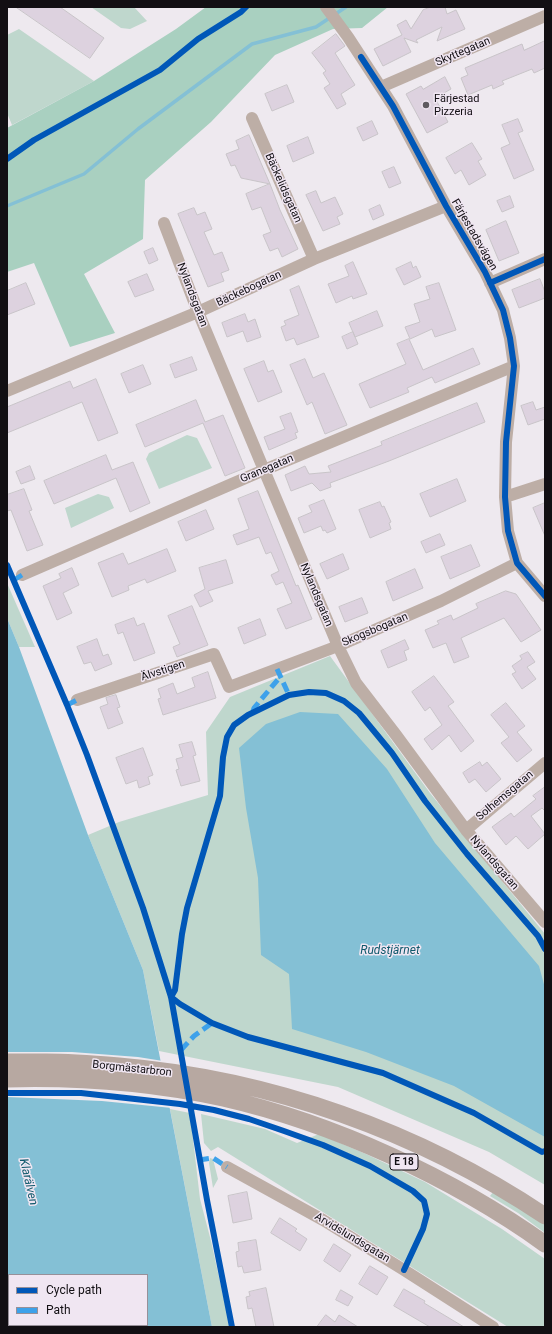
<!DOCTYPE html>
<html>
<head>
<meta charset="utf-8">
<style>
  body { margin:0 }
  #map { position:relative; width:552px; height:1334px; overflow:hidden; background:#eee9ef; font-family:Roboto,sans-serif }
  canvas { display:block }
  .frame { position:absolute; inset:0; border:8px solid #120f13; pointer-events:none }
  .legend { position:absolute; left:8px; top:1274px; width:140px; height:52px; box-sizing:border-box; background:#f0e6f2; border:1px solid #979099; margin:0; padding:5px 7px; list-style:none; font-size:12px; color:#120f13 }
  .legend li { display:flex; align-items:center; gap:8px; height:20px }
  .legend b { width:20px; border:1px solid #979099 }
</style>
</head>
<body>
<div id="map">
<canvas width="552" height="1334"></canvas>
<div class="frame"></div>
<ul class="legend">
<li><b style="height:5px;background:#0057b8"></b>Cycle path</li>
<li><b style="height:5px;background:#3da1ea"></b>Path</li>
</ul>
</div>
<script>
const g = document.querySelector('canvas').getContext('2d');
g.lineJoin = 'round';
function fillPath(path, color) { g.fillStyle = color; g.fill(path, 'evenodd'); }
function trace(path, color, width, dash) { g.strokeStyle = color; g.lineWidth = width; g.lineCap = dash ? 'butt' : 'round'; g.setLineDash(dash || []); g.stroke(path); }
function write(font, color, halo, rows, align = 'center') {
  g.font = font + ' Roboto,sans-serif'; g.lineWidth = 3; g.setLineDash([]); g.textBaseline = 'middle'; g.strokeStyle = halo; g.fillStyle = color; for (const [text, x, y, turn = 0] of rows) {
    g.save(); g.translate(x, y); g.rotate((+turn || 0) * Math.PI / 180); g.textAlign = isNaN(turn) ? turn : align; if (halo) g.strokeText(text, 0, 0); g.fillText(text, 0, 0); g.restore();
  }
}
const green = new Path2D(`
  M91,7H134L147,21L130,29L121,28Z
  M19,29L94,81L12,125L7,113V35Z
  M187,435L197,438L212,468L159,489L146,459L149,453Z
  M98,494L109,497L114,508L71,528L65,508Z
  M7,583L35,647H19L7,618Z
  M330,656L430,793L545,934V1185L489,1152L338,1087L159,1051L143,970L88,835L119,822L208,795L206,732L230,697Z
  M170,1109L190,1113L200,1199L211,1241L230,1327H212Z
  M201,1114L265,1129L297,1143L319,1134L366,1154L425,1182L502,1229L545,1259V1327H508L218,1147L211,1151L204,1143Z
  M210,1158L213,1159L218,1179L213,1188L209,1163Z
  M494,1191L545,1223V1233L518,1213L490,1196Z`);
const forest = new Path2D(`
  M206,7H388L362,28L333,29L275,55L211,122L145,180L143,239L84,274L115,333L70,347L34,263L7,272V128L94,81L176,29Z`);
const water = new Path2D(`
  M7,618L19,647L88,835L143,970L212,1327H7ZM9,1275H147V1325H9Z
  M300,712L338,714L387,769L435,843L539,966L545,988V1137L454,1086L366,1052L292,1029L289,974L261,955L258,878L246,808L239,748L266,724Z`);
const pier = new Path2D(`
  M7,1052H72L138,1057L163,1061L172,1108L102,1101L7,1097Z`);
const stream = new Path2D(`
  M7,206L84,174L138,129L252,44L316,27L346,7`);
const building = new Path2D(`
  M16,7H60L104,38L90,58Z
  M431,7H445L447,14L456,10L465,29L437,41L442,27L416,40L418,43L404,38L411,52L383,66L374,49L402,35L397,25L406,20L411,29L423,10Z
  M336,34L345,46L335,53L355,85L341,94L346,104L337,109L324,88L330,84L323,73L326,71L312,53Z
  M545,41V68L534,73L532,69L502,81L504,84L493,89L492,85L468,95L461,78L468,75L465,68L522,44L524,50Z
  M445,77L451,89L435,98L448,122L427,133L406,94L421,86L423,89Z
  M287,85L294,102L272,111L265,94Z
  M518,119L523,131L518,133L534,170L514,179L501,148L510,144L502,125Z
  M372,121L378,134L363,141L357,128Z
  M249,135L270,184L241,178L235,165L231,166L226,154L239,149L236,141Z
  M308,137L314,153L293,162L287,146Z
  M472,143L482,159L478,161L486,175L469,185L461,170L455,174L446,158Z
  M394,167L401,183L389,188L382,172Z
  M270,184L280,210L298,249L282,257L278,248L270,251L263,235L271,232L261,207L252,210L246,194Z
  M316,191L321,203L335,197L343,214L337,217L340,224L323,231L306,195Z
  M510,196L514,207L502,212L497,201Z
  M380,205L384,215L373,220L369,210Z
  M194,208L197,215L205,212L212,229L204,232L214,255L222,252L229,270L221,273L224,281L208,287L178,214Z
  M506,221L519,253L499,261L486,230Z
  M153,248L158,260L149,264L144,252Z
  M353,262L367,294L353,299L352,296L336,303L328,284L349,276L345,266Z
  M411,262L413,268L416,266L421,277L404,285L396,269Z
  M147,274L154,290L135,297L128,282Z
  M540,279L545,292V298L519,308L512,290Z
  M26,283L35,304L7,315V291Z
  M439,283L456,330L435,337L432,329L410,339L405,327L420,322L414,304L430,299L426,287Z
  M299,286L319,337L297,345L294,338L286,341L281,327L286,325L284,321L299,315L290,290Z
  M377,311L383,326L355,337L349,323Z
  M245,314L248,322L255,319L261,337L247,342L243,331L227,337L222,323Z
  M353,332L358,344L347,349L342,337Z
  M409,339L423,370L473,348L480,364L435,383L432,377L407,388L409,392L370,408L359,384L406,364L397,344Z
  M192,357L197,370L175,378L170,365Z
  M305,359L313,378L324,373L347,425L325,434L312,402L307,405L290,365Z
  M264,361L268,372L273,370L282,392L258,402L244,369Z
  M143,365L151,384L129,393L121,374Z
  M96,379L118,433L98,441L82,402L7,433V407L70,381L73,388Z
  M196,400L205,422L223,415L245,468L225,476L203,423L145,447L136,425Z
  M533,402L536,410L545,407V419L528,425L521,406Z
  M477,403L485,422L389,461L330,483L331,487L320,491L312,483L291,491L285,475L305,466L309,474L331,472L328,466L382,445L381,442Z
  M291,413L298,432L295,433L297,438L269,450L264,437L285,429L280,417Z
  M106,455L112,470L133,462L150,503L130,512L116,478L54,504L44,481Z
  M30,466L35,479L21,484L16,472Z
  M457,479L466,501L430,517L420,494Z
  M24,489L32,510L29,511L43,545L27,551L11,510L7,511V495Z
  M258,491L296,586L298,585L312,619L286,629L277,609L292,603L283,582L276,585L271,575L279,571L271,552L266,554L259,537L237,545L233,535L249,529L238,499Z
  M324,500L336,529L327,533L325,530L323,531L321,526L304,533L298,518L312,512L309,506Z
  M380,502L382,507L384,506L391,522L389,523L391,529L370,538L359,510Z
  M545,503V536L533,508Z
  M206,510L214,529L186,541L178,522Z
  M440,534L445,545L426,553L421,542Z
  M471,545L480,566L450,579L441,557Z
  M167,549L176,571L147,583L145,579L128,586L129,590L112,597L98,563L123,553L128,564Z
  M343,554L349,569L327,579L320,564Z
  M226,560L233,583L208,591L213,601L200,607L194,595L205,589L199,568Z
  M72,568L79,585L63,593L72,613L57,620L43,586L61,578L59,574Z
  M415,569L423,588L393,601L386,582Z
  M506,591L516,594L541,630L521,642L504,618L461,638L469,657L454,663L446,643L433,648L425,630L439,624L437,621L451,615L453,620L478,608L476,604Z
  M362,598L368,613L345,622L339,607Z
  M192,606L208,645L177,657L173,647L180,644L168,616Z
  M134,618L137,626L144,623L155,653L134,661L123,632L118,634L115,625Z
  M260,619L266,635L244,644L238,628Z
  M97,639L103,656L108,654L112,664L95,671L91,662L84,664L77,647Z
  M405,640L409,649L404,651L407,660L388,668L381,651Z
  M528,652L535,662L527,667L536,679L522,689L512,674L516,672L512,666L522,659L520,656Z
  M208,672L216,698L163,715L158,699L161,698L158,689L173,683L177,694L195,687L192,678Z
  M434,676L454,702L448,706L474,741L461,752L449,735L432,750L424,739L442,725L430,707L425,711L412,692Z
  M116,695L120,707L117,708L123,723L108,729L100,707L108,704L106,698Z
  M506,703L525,726L517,732L532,750L517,762L501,743L509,737L491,715Z
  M192,742L196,755L193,756L200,781L181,786L176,770L179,769L176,759L183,757L179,745Z
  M143,748L153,775L148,777L150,784L139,788L137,780L126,784L116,758Z
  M480,762L482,766L487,762L501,779L486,792L475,779L469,783L463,773Z
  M545,787V811L542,808L531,816L545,834L528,849L516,836L506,845L492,827L511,813L514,817L536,799L533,796Z
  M247,1192L252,1219L233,1223L228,1196Z
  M280,1218L297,1229L295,1231L307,1239L300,1251L271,1233Z
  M256,1240L261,1270L244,1273L242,1266L238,1267L236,1252L239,1251L238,1243Z
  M334,1244L351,1255L340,1272L324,1261Z
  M370,1266L388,1277L377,1295L359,1284Z
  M266,1288L274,1327H256L252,1308L248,1309L246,1297L250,1296L249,1292Z
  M404,1289L425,1301L424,1303L464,1327H430L394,1306Z
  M341,1290L353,1297L348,1306L336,1300Z
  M326,1315L335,1322L339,1315L358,1327H317Z`);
const minor = new Path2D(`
  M326,7L348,37L393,106L446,206L485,272L503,310L510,338L514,366L506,442L505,497L508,531L517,563L545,596
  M381,87L545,16
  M252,118L314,259
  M164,223L198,312L264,470L338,646L356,683L396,735L466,830L545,922
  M490,283L545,259
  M7,391L198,312L314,259L446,206
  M505,497L545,484
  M22,575L264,470L514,366
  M77,700L214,654L229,687L338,646L441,601L517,563
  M466,830L545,763
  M227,1167L323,1220L404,1270L493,1327`);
const highway = new Path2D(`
  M7,1062C20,1062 33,1062 46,1062C70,1062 95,1064 119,1066C271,1079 418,1131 545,1216
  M7,1079C79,1077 153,1083 223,1098C333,1123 453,1178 545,1244`);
const quiet = new Path2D(`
  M14,580L22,575
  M277,669L289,695
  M67,705L77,700
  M253,711L254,708L280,677
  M181,1050L194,1036L212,1023
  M199,1160L213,1158L227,1167`);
const cycleway = new Path2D(`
  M361,57L393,106L446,206L485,272L503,310L510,338L514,366L506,442L505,497L508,531L517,563L545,596
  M7,159L34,140L160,70L198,39L241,12L246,7
  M490,283L545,259
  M7,565L67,705L87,755L143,908L171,997L207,1200L232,1327
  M545,949L538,936L467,854L425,801L392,753L359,713L344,701L326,693L309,692L289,695L248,715L234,725L227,737L223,757L220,796L187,908L182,934L175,990L171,997L180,1004L212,1023L248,1037L383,1073L474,1113L542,1152L545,1151
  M7,1093H81L180,1104L214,1110L249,1119L284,1131L323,1145L370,1166L413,1191L424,1201L427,1214L423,1229L404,1270`);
const markers = [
  [426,105,4,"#5f5b60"]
];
const shields = [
  [404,1162,28]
];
const shieldNames = [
  ["E 18",404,1162]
];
const streetNames = [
  ["Skyttegatan",463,52,-23],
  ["Bäckelidsgatan",283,188,66],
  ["Färjestadsvägen",474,235,60],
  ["Bäckebogatan",249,289,-25],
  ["Nylandsgatan",192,295,69],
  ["Granegatan",267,469,-23],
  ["Nylandsgatan",316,595,67],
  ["Skogsbogatan",375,630,-23],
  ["Älvstigen",163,671,-18],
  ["Solhemsgatan",505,796,-40],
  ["Nylandsgatan",494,863,49],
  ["Borgmästarbron",132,1069,6],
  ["Arvidslundsgatan",352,1238,31]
];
const poiNames = [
  ["Färjestad",434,99],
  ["Pizzeria",434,112]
];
const waterNames = [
  ["Rudstjärnet",390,951],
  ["Klarälven",28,1182,77]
];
fillPath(green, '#bfd7cd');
fillPath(forest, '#a9d0c0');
fillPath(water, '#84c0d5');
fillPath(pier, '#eee9ef');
trace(stream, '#84c0d5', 3.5);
fillPath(building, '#ddd2df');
trace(building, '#c8c4c8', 1);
trace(minor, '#bdaea6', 12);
trace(highway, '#b7a8a1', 17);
trace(quiet, '#3da1ea', 5, [10, 5]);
trace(cycleway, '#0057b8', 6);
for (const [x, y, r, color] of markers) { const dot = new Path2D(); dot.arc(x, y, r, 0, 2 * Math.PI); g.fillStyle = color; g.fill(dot); trace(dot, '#f0e6f2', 1.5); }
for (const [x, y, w] of shields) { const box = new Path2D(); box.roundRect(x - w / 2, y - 8, w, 16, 3); g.fillStyle = '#f0e6f2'; g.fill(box); trace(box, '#120f13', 1); }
write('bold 10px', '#120f13', null, shieldNames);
write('11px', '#120f13', '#f0e6f2', streetNames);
write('11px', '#120f13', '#f0e6f2', poiNames, 'left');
write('italic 12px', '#0e586b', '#f0e6f2', waterNames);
</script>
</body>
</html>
